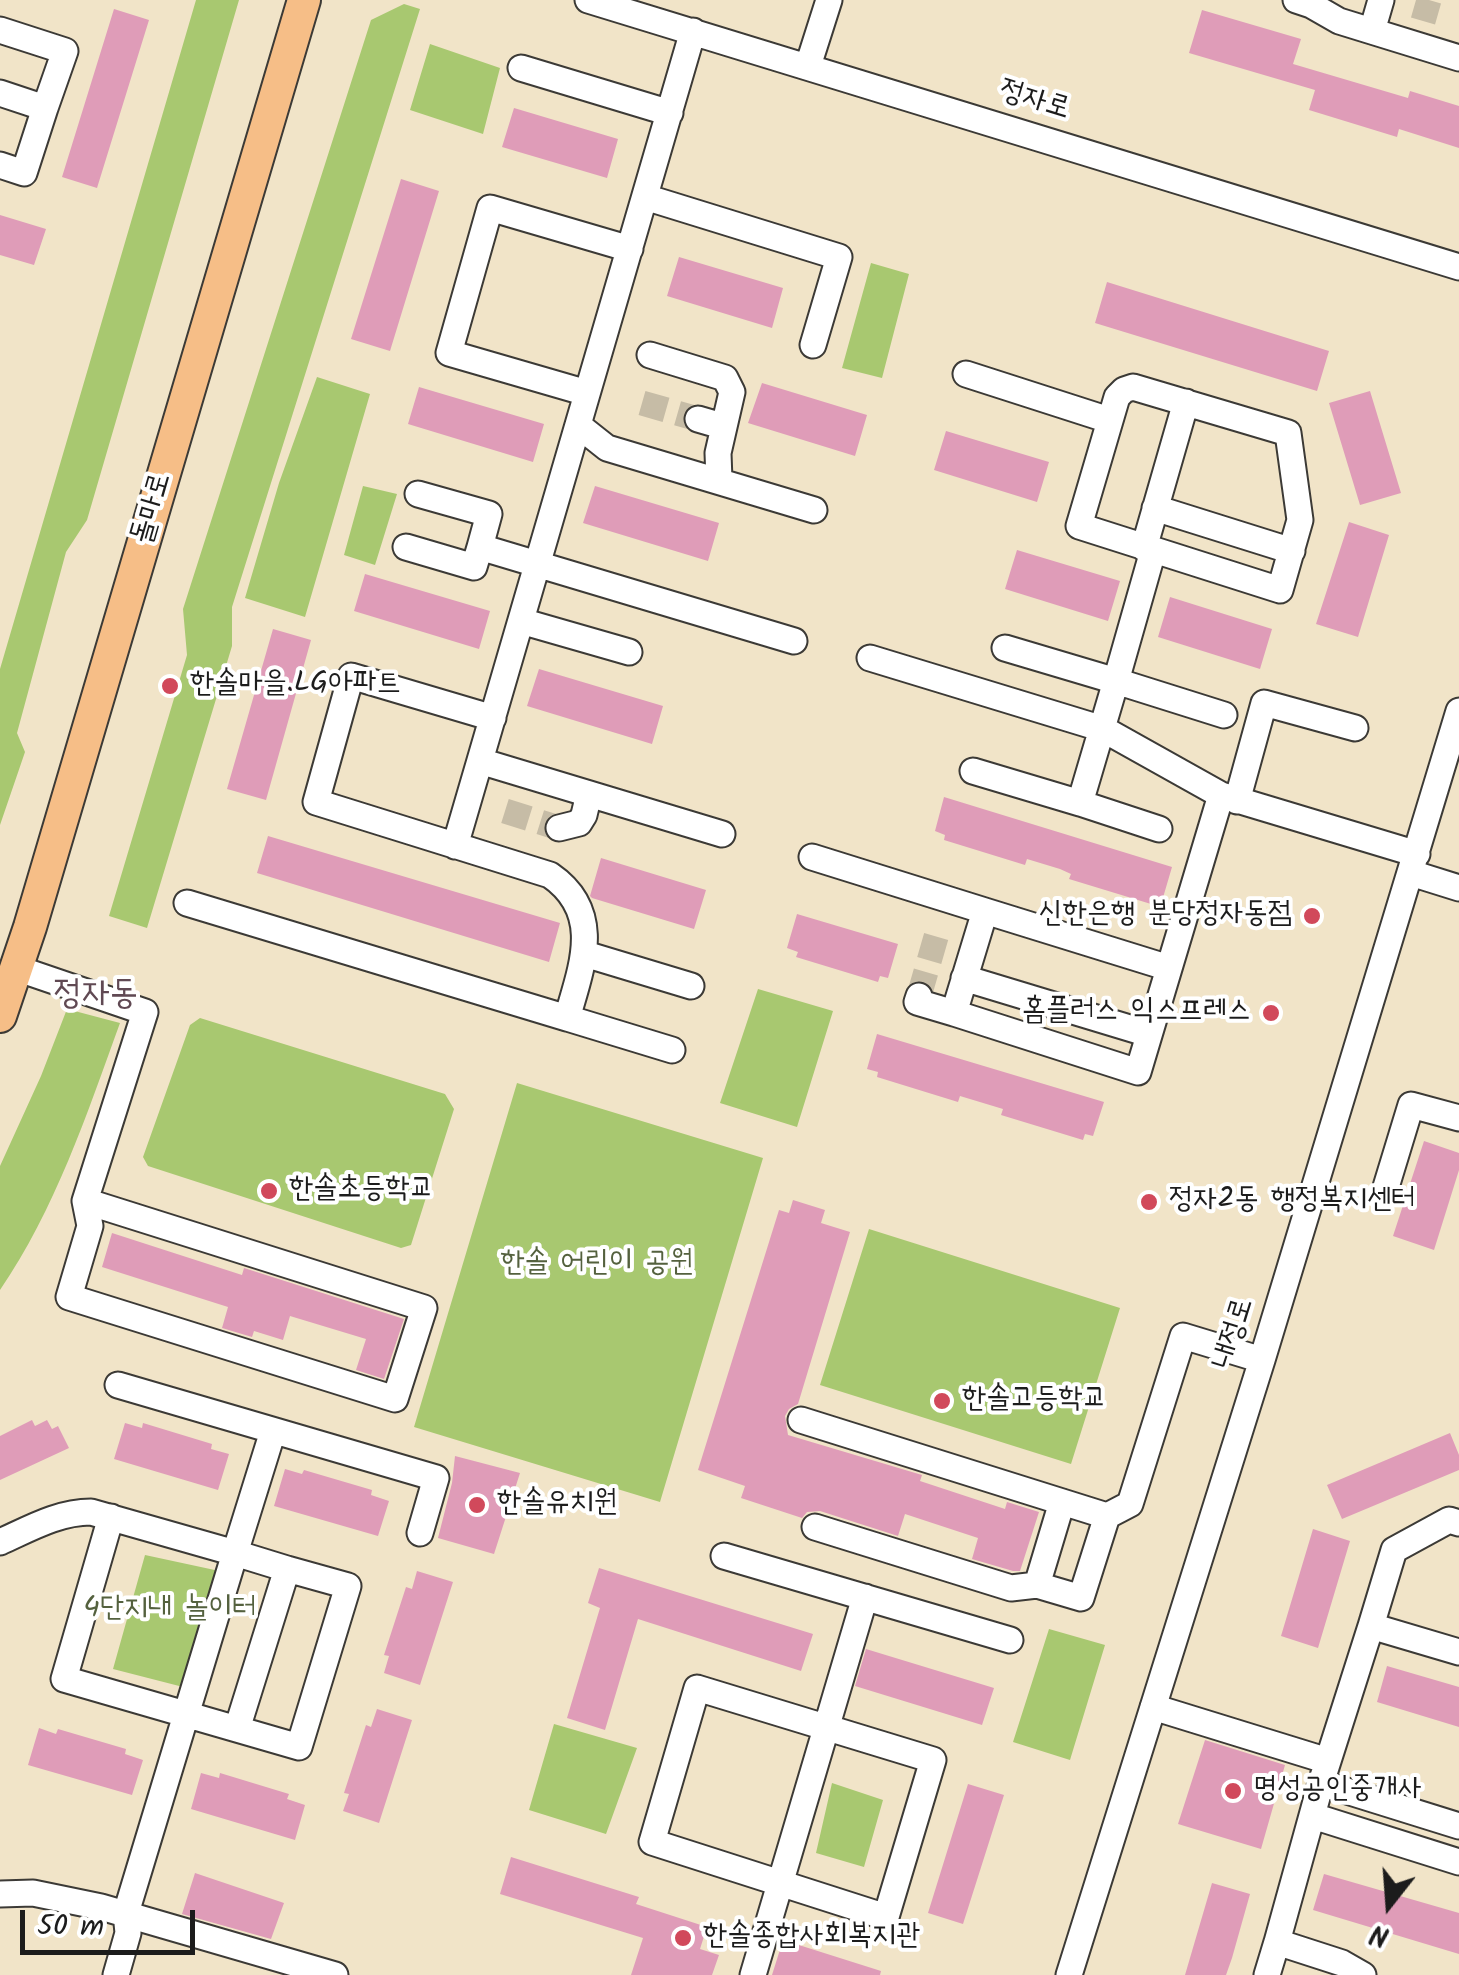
<!DOCTYPE html>
<html>
<head>
<meta charset="utf-8">
<style>
  body { margin:0 }
  #map { position:relative; width:1459px; height:1975px; overflow:hidden; background:#f1e4c8; font-family:Kalam,sans-serif }
  canvas { display:block }
  .north { position:absolute; left:1339px; top:1855px; width:100px; height:100px; -webkit-text-stroke:8px #fff; paint-order:stroke; rotate:197deg; font-size:28px; font-weight:700; line-height:40px; text-align:center; color:#1c1c1c }
  .north::after { content:''; display:block; margin:auto; width:35px; height:45px; background:#1c1c1c; clip-path:polygon(50% 0,100% 100%,50% 72%,0 100%) }
  .scale { position:absolute; left:20px; top:1910px; width:175px; height:45px; box-sizing:border-box; border:5px solid #1c1c1c; border-top:0; padding-left:12px; font-size:30px; line-height:35px; white-space:nowrap; color:#1c1c1c; -webkit-text-stroke:8px #fff; paint-order:stroke }
</style>
</head>
<body>
<div id="map">
<canvas width="1459" height="1975"></canvas>
<div class="north">N</div>
<div class="scale">50 m</div>
</div>
<script>
const g = document.querySelector('canvas').getContext('2d');
g.lineJoin = 'round';
function fillPath(path, color) { g.fillStyle = color; g.fill(path, 'evenodd'); }
function trace(path, color, width, dash) { g.strokeStyle = color; g.lineWidth = width; g.lineCap = dash ? 'butt' : 'round'; g.setLineDash(dash || []); g.stroke(path); }
function write(font, color, halo, rows, align = 'center') {
  g.font = font + ' Kalam,"Poor Story",sans-serif'; g.lineWidth = 8; g.setLineDash([]); g.textBaseline = 'middle'; g.strokeStyle = halo; g.fillStyle = color; for (const [text, x, y, turn = 0] of rows) {
    g.save(); g.translate(x, y); g.rotate((+turn || 0) * Math.PI / 180); g.textAlign = isNaN(turn) ? turn : align; if (halo) g.strokeText(text, 0, 0); g.fillText(text, 0, 0); g.restore();
  }
}
const green = new Path2D(`
  M196,0H239L87,520L66,552L17,733L25,752L0,825V669Z
  M404,4L420,9L232,607V646L147,928L109,916L187,655L183,609L371,20Z
  M430,44L500,68L483,134L410,110Z
  M871,263L909,274L882,378L842,368Z
  M317,377L370,394L305,617L245,598L279,483Z
  M363,486L397,494L375,565L344,555Z
  M758,989L833,1011L797,1127L720,1103Z
  M67,1009L120,1023C87,1114 55,1210 0,1290V1166L41,1076Z
  M200,1018L445,1094L454,1109L411,1245L401,1248L148,1166L143,1157L190,1025Z
  M517,1083L763,1158L660,1502L414,1427Z
  M869,1229L1120,1308L1071,1464L820,1385Z
  M145,1555L224,1572L187,1688L113,1669Z
  M1049,1629L1105,1645L1070,1760L1013,1742Z
  M554,1724L637,1748L606,1834L529,1810Z
  M832,1783L883,1800L864,1867L816,1853Z`);
const building = new Path2D(`
  M114,9L149,20L97,188L62,177Z
  M1202,10L1301,39L1293,64L1408,98L1410,91L1459,106V148L1399,129L1397,137L1309,110L1315,90L1189,53Z
  M514,108L618,139L607,178L502,147Z
  M401,179L439,191L390,351L351,339Z
  M0,215L46,229L34,265L0,255Z
  M679,257L783,288L772,328L667,296Z
  M1107,282L1329,351L1317,391L1095,323Z
  M762,383L867,415L855,456L748,423Z
  M419,387L544,424L533,462L408,424Z
  M1370,391L1401,493L1360,505L1329,403Z
  M946,431L1049,462L1037,502L934,470Z
  M595,486L719,523L708,561L583,523Z
  M1349,522L1389,535L1358,637L1316,624Z
  M1017,550L1120,581L1108,621L1005,589Z
  M365,574L490,611L479,649L354,611Z
  M1170,597L1272,629L1260,669L1158,637Z
  M273,629L311,640L266,800L227,789Z
  M539,669L663,706L652,744L527,706Z
  M944,797L1172,867L1162,901L1153,898L1151,904L1069,879L1071,874L1060,869L1027,859L1025,865L944,840L945,835L935,831Z
  M268,836L560,923L549,962L257,873Z
  M601,858L706,890L694,929L592,898L590,896Z
  M797,914L898,944L888,978L880,976L878,982L796,957L798,952L787,948Z
  M877,1034L1104,1102L1093,1136L1085,1134L1083,1140L1001,1115L1003,1109L960,1096L958,1102L877,1077L878,1072L867,1069Z
  M1424,1141L1459,1153V1170L1434,1250L1393,1236Z
  M793,1200L825,1210L821,1223L850,1232L798,1404L789,1409L785,1416L788,1435L922,1475L920,1481L1005,1509L1007,1502L1039,1512L1020,1571H1013L972,1559L978,1538L905,1514L898,1536L820,1511L807,1512L802,1518L741,1498L745,1486L698,1470L779,1210L789,1213Z
  M112,1233L242,1275L244,1268L404,1319L384,1379L356,1370L366,1339L290,1316L283,1340L254,1331L252,1337L222,1328L228,1307L102,1267Z
  M32,1420L35,1426L47,1420L52,1429L58,1426L69,1448L0,1480V1436Z
  M125,1423L142,1428L143,1423L212,1444L211,1449L229,1454L218,1490L114,1459Z
  M1450,1433L1459,1455V1470L1342,1519L1327,1485Z
  M455,1456L520,1473L494,1554L438,1538L452,1483Z
  M285,1469L302,1474L304,1470L372,1490L371,1495L389,1501L378,1536L274,1506Z
  M1313,1529L1350,1541L1318,1648L1281,1636Z
  M599,1568L813,1634L801,1671L638,1619L605,1730L567,1718L600,1608L588,1603Z
  M417,1571L453,1582L420,1685L384,1673L389,1656L384,1655L406,1587L412,1589Z
  M866,1649L994,1688L982,1725L855,1686Z
  M1387,1666L1459,1687V1727L1377,1702Z
  M377,1709L412,1720L379,1823L343,1811L349,1794L344,1793L366,1725L371,1727Z
  M39,1728L56,1734L58,1729L126,1749L125,1754L143,1760L132,1795L28,1765Z
  M1205,1740L1285,1765L1261,1849L1178,1824Z
  M201,1773L219,1778L220,1773L289,1794L287,1799L305,1805L295,1840L191,1809Z
  M968,1784L1004,1795L963,1924L928,1913Z
  M511,1857L639,1897L636,1904L707,1927L700,1949L719,1955L712,1975H631L643,1938L500,1894Z
  M195,1873L284,1903L271,1939L182,1914Z
  M1324,1874L1459,1913V1954L1313,1910Z
  M1212,1883L1250,1894L1232,1958L1226,1975H1185Z
  M783,1940L881,1971L880,1975H772Z`);
const minorTunnel = new Path2D(`
  M1423,21L1429,0
  M642,403L698,419
  M505,811L559,828
  M919,996L938,930`);
const minor = new Path2D(`
  M588,0L1459,267
  M1296,0L1311,5L1339,21L1459,58
  M0,30L65,51L45,108L0,93
  M1372,31L1381,0
  M808,66L829,0
  M521,68L670,113
  M0,165L24,173L45,108
  M645,197L839,257L813,345
  M650,355L725,378L732,392L718,453L719,480
  M966,374L1109,420
  M1133,387L1288,433L1300,520L1280,590L1079,526L1117,397L1124,390Z
  M587,393L449,353L490,208L630,249
  M698,419L722,426
  M578,425L607,448L814,510
  M418,494L489,514L480,547
  M1155,508L1292,551
  M406,547L474,567L480,547L794,641
  M1144,548L1186,402
  M1153,551L1116,681L1224,715
  M521,621L629,652
  M870,658L1103,729L1221,795L1417,854
  M480,761L722,834
  M973,771L1080,803L1116,681L1005,648
  M1237,801L1264,703L1355,728
  M1080,803L1159,829
  M559,828L579,823L584,815L589,794
  M455,846L693,31
  M812,857L985,911L954,1013L1138,1072L1221,795
  M1411,873L1459,888
  M187,903L567,1018C582,966 604,912 550,875L316,802L351,676L493,718
  M985,911L1169,968
  M585,954L691,986
  M16,968L145,1012L85,1201L90,1226L69,1297L395,1399L424,1308L85,1201
  M964,978L1149,1034
  M919,996L917,1002L954,1013
  M567,1018L672,1050
  M1386,1187L1411,1105L1459,1118
  M118,1385L436,1478L420,1533
  M801,1420L1107,1516L1130,1504L1183,1336L1262,1360
  M111,1517L64,1679L299,1747L348,1586L287,1569
  M815,1527L1011,1588L1037,1585L1081,1598L1107,1516
  M0,1542C29,1529 58,1512 91,1512L235,1553L126,1913L128,1933L116,1975
  M724,1556L1010,1640
  M1037,1585L1062,1502
  M1371,1626L1394,1550L1449,1520L1459,1523
  M697,1688L933,1760L886,1917L652,1842Z
  M1153,1707L1328,1761
  M237,1729L287,1569L235,1553L273,1431
  M1321,1783L1459,1826
  M1313,1816L1459,1862
  M0,1894L33,1893L101,1907L335,1975
  M753,1975L865,1597
  M1069,1975L1262,1360L1459,711
  M1267,1975L1277,1942
  M1363,1975L1342,1963L1277,1942L1321,1783L1371,1626L1459,1652`);
const major = new Path2D(`
  M0,1016L30,927L304,0`);
const markers = [
  [170,686,10,"#d1495b"],
  [1312,916,10,"#d1495b"],
  [1271,1013,10,"#d1495b"],
  [269,1191,10,"#d1495b"],
  [1149,1202,10,"#d1495b"],
  [942,1401,10,"#d1495b"],
  [477,1505,10,"#d1495b"],
  [1233,1791,10,"#d1495b"],
  [683,1938,10,"#d1495b"]
];
const streetNames = [
  ["정자로",1034,102,17],
  ["돌마로",154,509,-74],
  ["내정로",1236,1334,-73]
];
const poiNames = [
  ["한솔마을.LG아파트",190,686],
  ["신한은행 분당정자동점",1292,916,"right"],
  ["홈플러스 익스프레스",1251,1013,"right"],
  ["한솔초등학교",289,1191],
  ["정자2동 행정복지센터",1169,1202],
  ["한솔고등학교",962,1401],
  ["한솔유치원",497,1505],
  ["명성공인중개사",1253,1791],
  ["한솔종합사회복지관",703,1938]
];
const parkNames = [
  ["한솔 어린이 공원",597,1265],
  ["4단지내 놀이터",170,1611]
];
const quarterNames = [
  ["정자동",96,997]
];
fillPath(green, '#a8c870');
fillPath(building, '#df9cb8');
trace(minorTunnel, '#c6bca6', 25, [25, 12]);
trace(minor, '#3c3a36', 29);
trace(major, '#3c3a36', 36);
trace(minor, '#fff', 25);
trace(major, '#f6be87', 32);
for (const [x, y, r, color] of markers) { const dot = new Path2D(); dot.arc(x, y, r, 0, 2 * Math.PI); g.fillStyle = color; g.fill(dot); trace(dot, '#fff', 4); }
write('30px', '#1c1c1c', '#fff', streetNames);
write('30px', '#1c1c1c', '#fff', poiNames, 'left');
write('30px', '#54613e', '#fff', parkNames);
write('35px', '#604953', '#fff', quarterNames);
</script>
</body>
</html>
